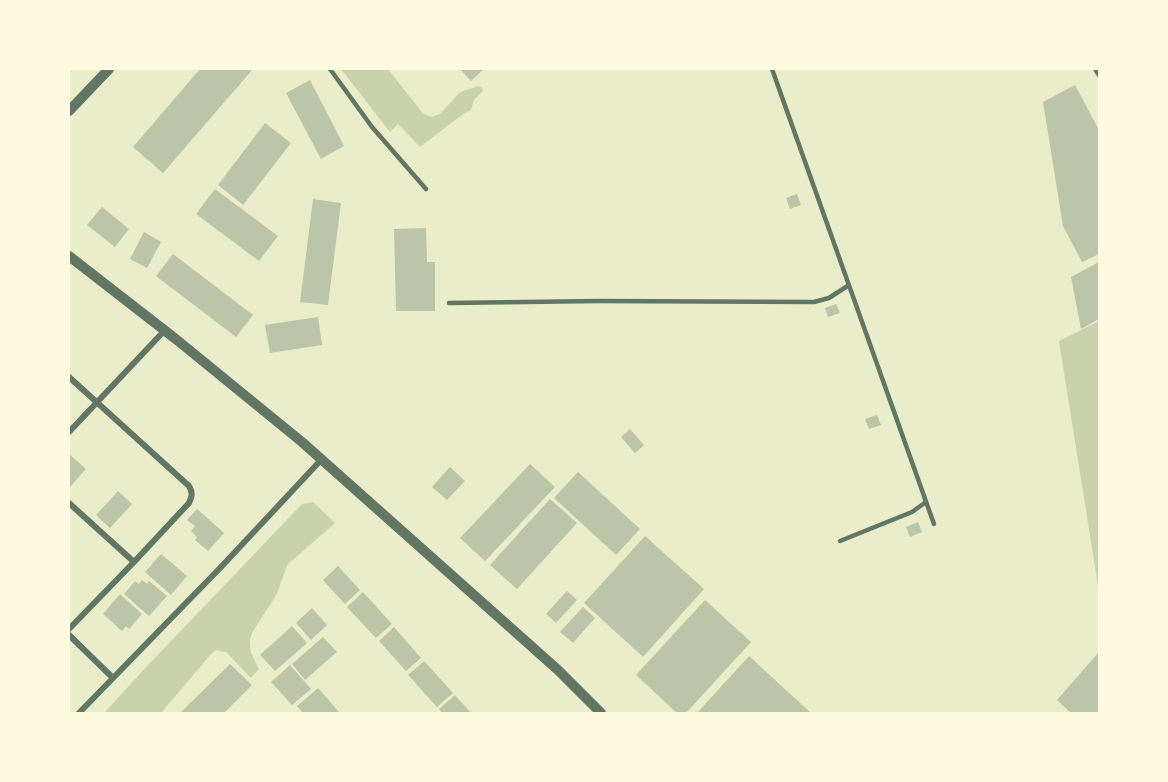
<!DOCTYPE html>
<html>
<head>
<meta charset="utf-8">
<style>
  body { margin:0 }
  #map { position:relative; width:1168px; height:782px; overflow:hidden; background:#e9edc9; font-family:Mulish,sans-serif }
  canvas { display:block }
  .frame { position:absolute; inset:0; border:70px solid #fefae0; pointer-events:none }
</style>
</head>
<body>
<div id="map">
<canvas width="1168" height="782"></canvas>
<div class="frame"></div>
</div>
<script>
const g = document.querySelector('canvas').getContext('2d');
g.lineJoin = 'round';
function fillPath(path, color) { g.fillStyle = color; g.fill(path, 'evenodd'); }
function trace(path, color, width, dash) { g.strokeStyle = color; g.lineWidth = width; g.lineCap = dash ? 'butt' : 'round'; g.setLineDash(dash || []); g.stroke(path); }
const green = new Path2D(`
  M341,69H388L421,111L425,115L432,117L440,114L460,92L479,86L483,89L482,92L474,100L471,110L463,114L420,147L398,124L390,132Z
  M1099,321V592L1059,341Z
  M313,502L335,523L287,565L277,594L253,631L250,639V645L251,653L259,669L251,678L226,652L216,650L212,653L161,713H104L151,662L302,504Z`);
const building = new Path2D(`
  M200,69H253L163,173L133,147Z
  M460,69H484L471,81Z
  M310,80L344,146L321,159L286,93Z
  M1075,85L1099,130V254L1082,262L1063,226L1043,102Z
  M265,123L291,143L243,205L218,185Z
  M215,189L278,236L259,261L196,214Z
  M797,194L801,205L790,209L786,198Z
  M313,199L341,203L328,305L300,302Z
  M102,207L129,229L115,247L87,225Z
  M426,228L427,262H435V311H396L394,229Z
  M144,232L161,242L147,268L130,259Z
  M173,254L253,315L236,337L156,276Z
  M1099,262V319L1081,329L1071,277Z
  M836,304L840,313L828,317L825,308Z
  M318,317L322,345L270,353L265,325Z
  M877,415L881,425L869,429L865,419Z
  M630,429L644,445L635,453L621,437Z
  M69,454L86,469L69,488Z
  M530,464L555,487L485,561L460,538Z
  M450,467L465,481L447,500L432,487Z
  M578,472L640,529L616,555L554,498Z
  M118,491L132,504L110,528L96,515Z
  M550,499L577,523L517,589L490,565Z
  M197,509L224,533L208,551L195,540L197,537L191,531L195,526L187,520Z
  M918,522L922,532L910,537L906,527Z
  M645,536L704,589L643,657L584,603Z
  M161,554L187,576L171,595L145,572Z
  M338,566L360,590L345,604L323,580Z
  M142,580L147,584L149,581L167,596L149,616L124,594L135,581L139,584Z
  M567,591L577,600L556,623L546,614Z
  M363,592L392,624L376,638L347,607Z
  M120,594L142,614L129,629L126,626L122,631L103,614Z
  M705,600L751,642L686,713H677L636,675Z
  M583,607L595,618L573,643L560,632Z
  M312,608L327,625L311,640L296,623Z
  M292,626L307,643L275,671L260,655Z
  M394,627L421,658L406,671L379,641Z
  M323,637L337,652L305,680L292,664Z
  M1099,652V713H1071L1057,700Z
  M749,656L811,713H697Z
  M424,661L453,693L437,707L408,675Z
  M230,664L252,685L224,713H180Z
  M290,665L311,689L292,705L271,682Z
  M318,688L340,713H303L297,706Z
  M455,695L471,713H442L439,709Z`);
const service = new Path2D(`
  M330,69L372,127L426,189
  M772,69L934,524
  M449,303L599,301L814,302L829,298L849,285
  M840,541L912,512L926,502`);
const minor = new Path2D(`
  M1096,69L1099,74
  M69,377L189,486C193,493 192,496 189,503L134,562L69,503
  M69,432L165,330
  M69,629L134,562
  M69,635L113,678
  M79,713L222,566L321,460`);
const tertiary = new Path2D(`
  M69,111L109,69
  M69,256L177,340L302,442L558,670L601,713`);
fillPath(green, '#cad2ad');
fillPath(building, '#bcc5a7');
trace(service, '#617663', 4.5);
trace(minor, '#617663', 6);
trace(tertiary, '#617663', 10);
</script>
</body>
</html>
